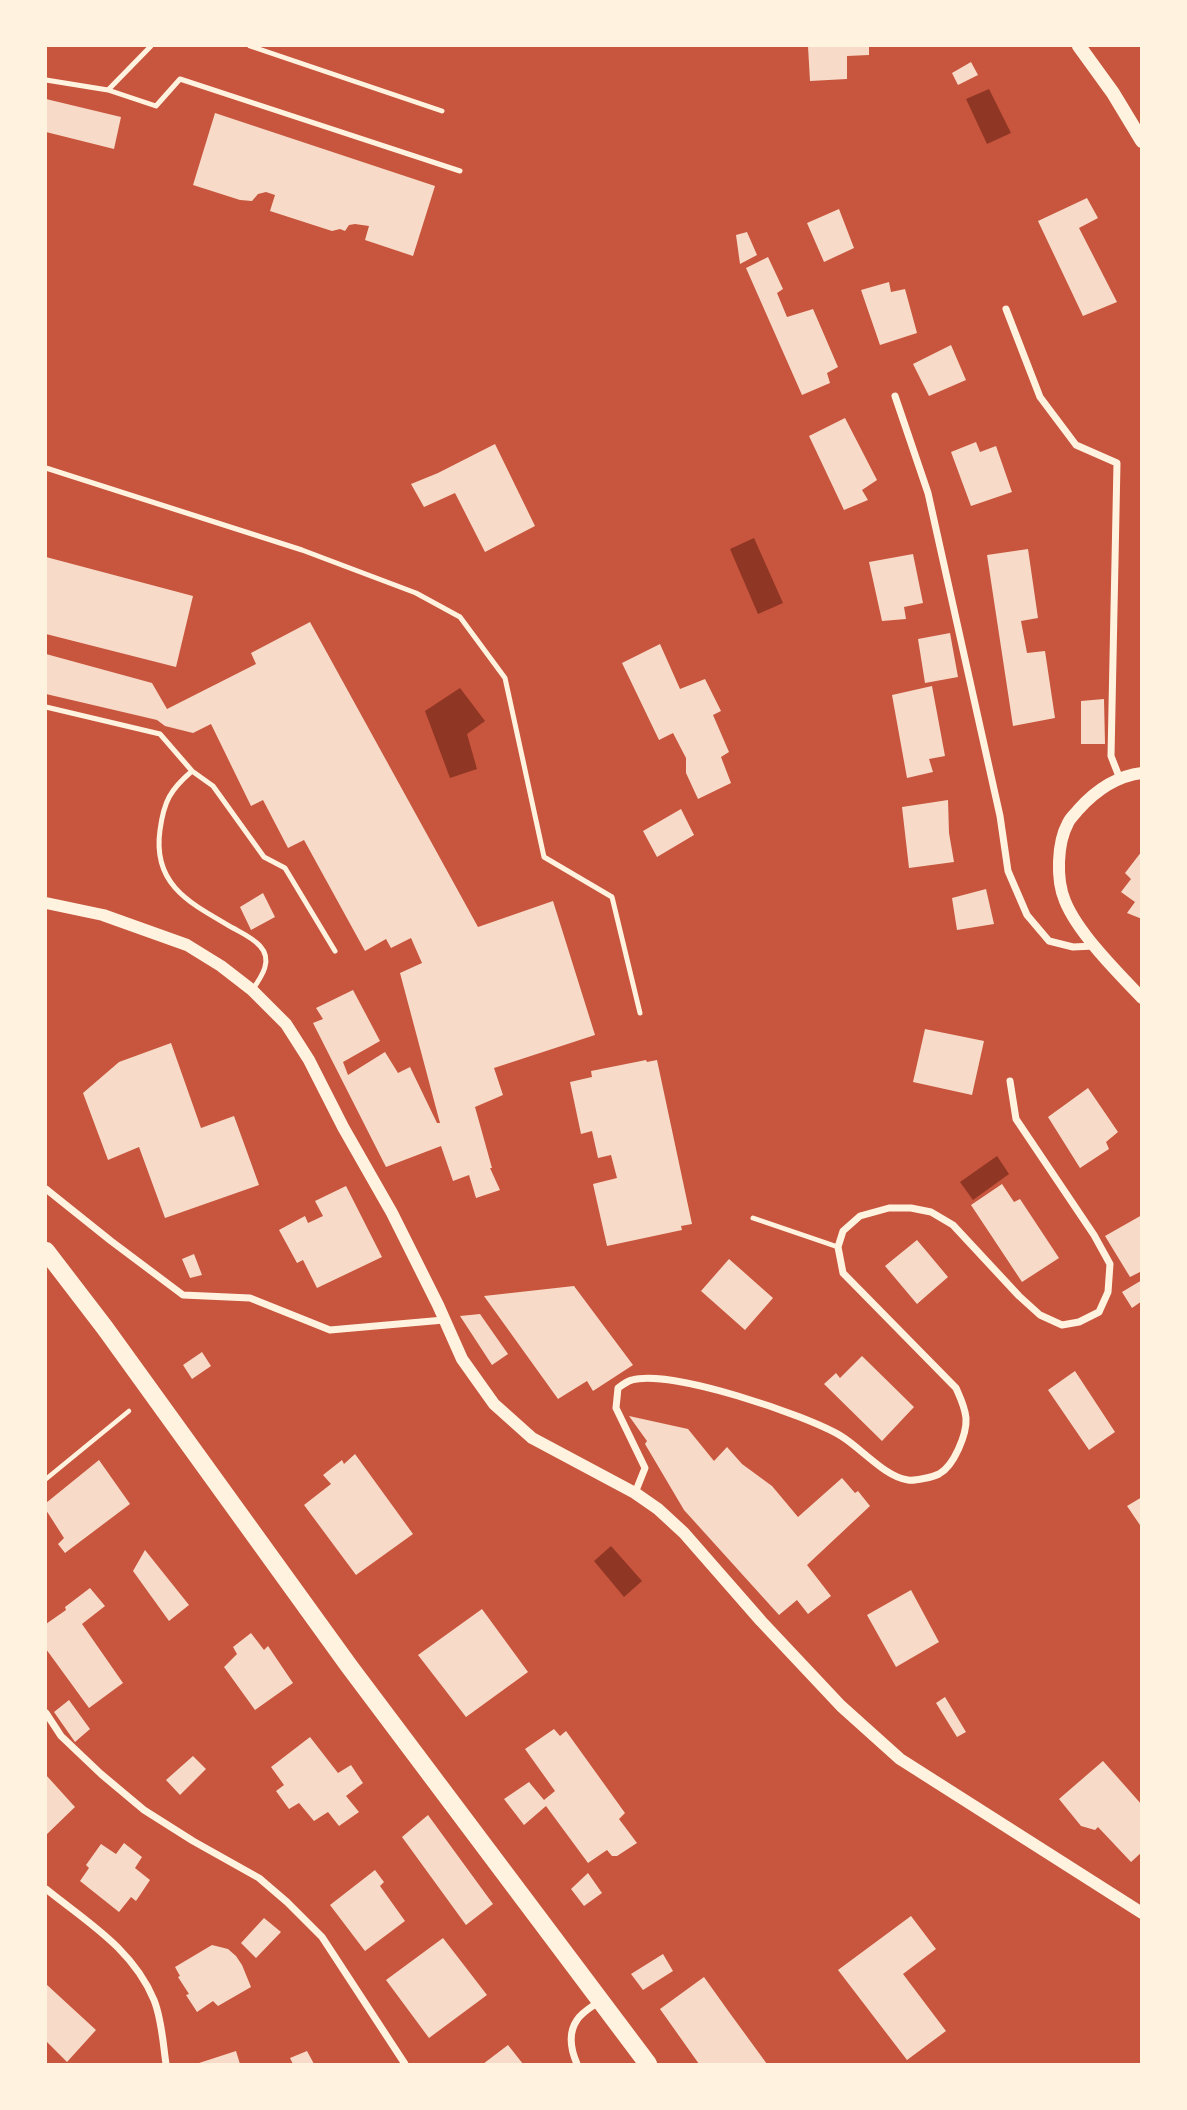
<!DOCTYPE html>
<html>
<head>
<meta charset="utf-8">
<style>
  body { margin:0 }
  #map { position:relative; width:1187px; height:2110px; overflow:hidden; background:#c8553d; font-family:Commissioner,sans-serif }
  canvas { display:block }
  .frame { position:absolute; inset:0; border:47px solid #fff3e0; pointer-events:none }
</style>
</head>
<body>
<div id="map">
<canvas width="1187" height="2110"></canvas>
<div class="frame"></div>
</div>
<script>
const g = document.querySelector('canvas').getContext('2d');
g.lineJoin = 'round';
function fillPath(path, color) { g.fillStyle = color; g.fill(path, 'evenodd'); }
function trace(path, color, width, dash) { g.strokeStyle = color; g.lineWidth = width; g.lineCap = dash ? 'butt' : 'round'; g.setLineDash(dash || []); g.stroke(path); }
const water = new Path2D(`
  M989,89L1011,133L987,144L966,99Z
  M754,538L783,603L758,614L730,549Z
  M460,688L485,721L467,734L477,769L450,778L425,711Z
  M997,1156L1009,1174L973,1200L960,1182Z
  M611,1546L642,1581L624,1597L594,1561Z`);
const building = new Path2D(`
  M808,46H869V55L847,56V79L810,81Z
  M971,62L978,75L958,85L952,73Z
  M46,99L121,117L114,149L46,132Z
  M215,113L435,186L413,256L365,240L369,226L355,224L349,225L345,231L340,229L332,231L270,211L275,195L266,192L258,194L252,201L240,200L193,185Z
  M1087,198L1098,218L1079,228L1117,302L1083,316L1038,221Z
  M839,209L854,248L824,262L807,223Z
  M747,232L757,255L740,264L736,235Z
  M768,257L783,289L777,293L787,317L813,309L838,367L827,373L830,383L802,395L746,268Z
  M889,282L891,292L905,289L917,333L880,345L861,290Z
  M951,345L966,380L929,396L913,364Z
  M845,418L877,480L862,490L868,500L844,510L809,436Z
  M976,442L980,452L996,446L1012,492L971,506L951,452Z
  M495,444L535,526L485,552L455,493L424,507L411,484L438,473Z
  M1028,549L1038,618L1021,621L1027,653L1045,651L1055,718L1013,726L987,555Z
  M913,554L923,603L904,607L906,619L882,621L869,562Z
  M46,557L193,596L176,667L46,634Z
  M310,622L478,927L553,901L595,1035L494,1068L503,1095L475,1107L492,1168H490L500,1190L476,1198L469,1175L453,1181L441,1146L386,1167L313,1023L323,1019L316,1008L353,990L380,1041L343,1062L348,1075L385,1052L398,1073L410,1067L437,1123H440L400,973L422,963L411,938L391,948L386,939L365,951L304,840L288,848L263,800L251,806L211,724L193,733L165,726L157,720L46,694V654L152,683L167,709L256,664L251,653Z
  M950,633L958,677L925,683L918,639Z
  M660,644L680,689L705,679L721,711L713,715L729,752L721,757L731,783L698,799L686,773V758L673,733L659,740L622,663Z
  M932,686L945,756L929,759L933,772L907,778L892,695Z
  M1104,699L1105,744H1081V701Z
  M948,800L949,833L954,862L909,868L902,807Z
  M681,809L694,835L657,857L643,831Z
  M1142,851V919L1127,913L1135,902L1121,892L1131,879L1125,873Z
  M986,889L994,924L957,930L952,898Z
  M263,893L275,917L251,930L240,907Z
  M925,1029L984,1041L972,1095L913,1082Z
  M171,1043L201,1128L234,1116L259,1185L165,1218L139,1147L108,1160L83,1093L119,1062Z
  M646,1060L647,1062L657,1060L692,1224L681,1226L682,1230L607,1246L593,1184L617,1178L611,1155L598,1158L592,1131L581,1134L570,1082L592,1077L591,1071Z
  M1088,1088L1118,1132L1106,1142L1109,1149L1080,1168L1048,1117Z
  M1002,1184L1014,1202L1020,1199L1059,1258L1022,1282L971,1205Z
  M346,1186L382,1257L317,1288L303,1260L297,1263L279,1230L305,1216L308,1223L323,1216L315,1201Z
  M1142,1215V1271L1130,1277L1105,1236Z
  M917,1240L948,1277L917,1304L885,1266Z
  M194,1254L202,1275L190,1278L182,1259Z
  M729,1259L773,1298L745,1330L701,1291Z
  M1142,1280V1301L1132,1308L1122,1292Z
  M574,1286L633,1365L593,1391L587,1381L558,1399L484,1296Z
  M480,1314L508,1354L492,1365L460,1316Z
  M202,1352L211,1366L192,1379L183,1365Z
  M862,1356L914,1407L882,1441L824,1384L836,1373L840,1378Z
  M1075,1371L1115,1432L1089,1450L1048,1390Z
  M629,1416L688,1429L714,1461L727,1447L742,1464L772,1486L798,1517L842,1478L855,1493L858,1491L870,1506L807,1565L831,1596L808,1614L797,1600L779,1615L684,1510L645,1444L647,1441Z
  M355,1454L413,1534L356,1575L304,1505L331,1484L323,1475L342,1460L344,1464Z
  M99,1460L130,1504L65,1553L58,1544L64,1538L46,1510V1503Z
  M1142,1497V1528L1127,1506Z
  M145,1550L189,1605L169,1621L133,1571Z
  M90,1588L105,1606L82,1624L123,1683L89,1708L46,1649V1624L66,1610L65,1607Z
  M911,1590L939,1642L896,1667L867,1615Z
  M482,1609L528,1672L466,1717L418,1655Z
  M251,1633L264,1650L268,1646L293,1683L255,1710L224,1667L237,1654L233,1647Z
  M945,1697L966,1732L957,1737L936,1703Z
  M69,1700L90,1729L75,1742L54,1712Z
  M554,1729L560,1736L566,1731L625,1813L619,1819L637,1843L617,1856H612L607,1850L588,1863L546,1806L524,1825L504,1799L529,1782L544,1800L555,1791L525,1749Z
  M310,1737L338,1773L351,1765L363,1783L346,1796L359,1812L339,1826L328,1812L314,1821L299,1803L289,1809L276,1791L284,1785L271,1767Z
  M193,1756L206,1769L180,1795L166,1780Z
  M1103,1761L1142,1805V1852L1131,1862L1098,1827L1095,1830L1081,1826L1059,1799Z
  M46,1775L75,1807L46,1835Z
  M428,1815L493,1904L466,1925L402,1837Z
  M124,1843L142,1857L135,1868L150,1880L136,1901L131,1897L119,1912L80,1881L89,1868L86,1865L101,1844L116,1854Z
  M375,1870L384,1882L380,1886L405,1921L365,1951L330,1905Z
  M588,1873L602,1893L584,1906L571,1889Z
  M911,1916L936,1949L903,1974L946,2031L907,2060L838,1970Z
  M264,1918L281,1932L256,1958L241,1943Z
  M443,1938L487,1995L429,2038L386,1980Z
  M212,1945L228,1949L236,1956L242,1965L251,1987L218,2006L213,2001L197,2012L186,1995L189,1994L178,1977L180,1976L175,1967Z
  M663,1954L673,1971L643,1990L631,1974Z
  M704,1977L729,2012L767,2064H699L660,2009Z
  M46,1984L96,2030L67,2062L46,2041Z
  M508,2045L523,2064H483Z
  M236,2051L240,2064H196Z
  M307,2051L314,2064H293L290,2058Z`);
const path = new Path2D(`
  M46,1479L129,1411`);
const service = new Path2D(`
  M250,46L442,111
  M46,80L108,90L151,46
  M108,90L156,106L180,79L460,171
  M46,468L302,550L416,593L460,617L505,678L544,857L612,897L640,1013
  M46,707L160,734L192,771
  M253,989C262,976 273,960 260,946C253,938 242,933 233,928C192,904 152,886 160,830C164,801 170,790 192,771L213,786L264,857L285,868L335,951
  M753,1218L838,1247`);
const minor = new Path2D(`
  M1006,309L1040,397L1076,445L1117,463L1111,756L1120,779
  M895,396L928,493L1000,816L1008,871L1027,915L1049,941L1073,947L1094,946
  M46,1189L111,1241L183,1295L250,1298L330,1330L444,1320
  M635,1493L645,1468L616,1408L618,1388C622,1385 628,1381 632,1380C671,1369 806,1415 841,1436C861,1448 885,1477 908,1480C915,1481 933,1477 939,1474C954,1466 967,1434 966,1418C965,1407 960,1397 956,1388L843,1273L838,1247L843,1231L860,1216L889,1208H911L931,1212L953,1225L1019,1296L1040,1315L1062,1325L1079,1322L1099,1312L1108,1292L1110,1264L1094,1235L1016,1119L1010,1081
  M46,1713L61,1736L101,1774L144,1810L193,1841L259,1878L287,1902L322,1937L405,2064
  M46,1889C87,1922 133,1949 154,2000C162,2020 163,2044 166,2064
  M577,2064C571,2050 568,2033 577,2020C582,2012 593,2006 600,2001`);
const tertiary = new Path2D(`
  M1142,773C1116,776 1095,791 1078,810C1075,814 1070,818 1068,823C1057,843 1056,880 1065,901C1078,933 1117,972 1142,998
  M46,903L103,915L187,945L221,966L252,990L286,1024L309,1060L343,1127L392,1213L438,1305L462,1359L494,1404L532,1438L635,1493L658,1509L684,1533L761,1621L841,1706L900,1759L1142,1913`);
const secondary = new Path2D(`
  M1079,46L1113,93L1142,141`);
const primary = new Path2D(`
  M46,1251L105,1328L349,1666L648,2064`);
fillPath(water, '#8f3625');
fillPath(building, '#f7dbc8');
trace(path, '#fff3e0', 4.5);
trace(service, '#fff3e0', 5);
trace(minor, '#fff3e0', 7);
trace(tertiary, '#fff3e0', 12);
trace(secondary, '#fff3e0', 14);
trace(primary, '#fff3e0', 18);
</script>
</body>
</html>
